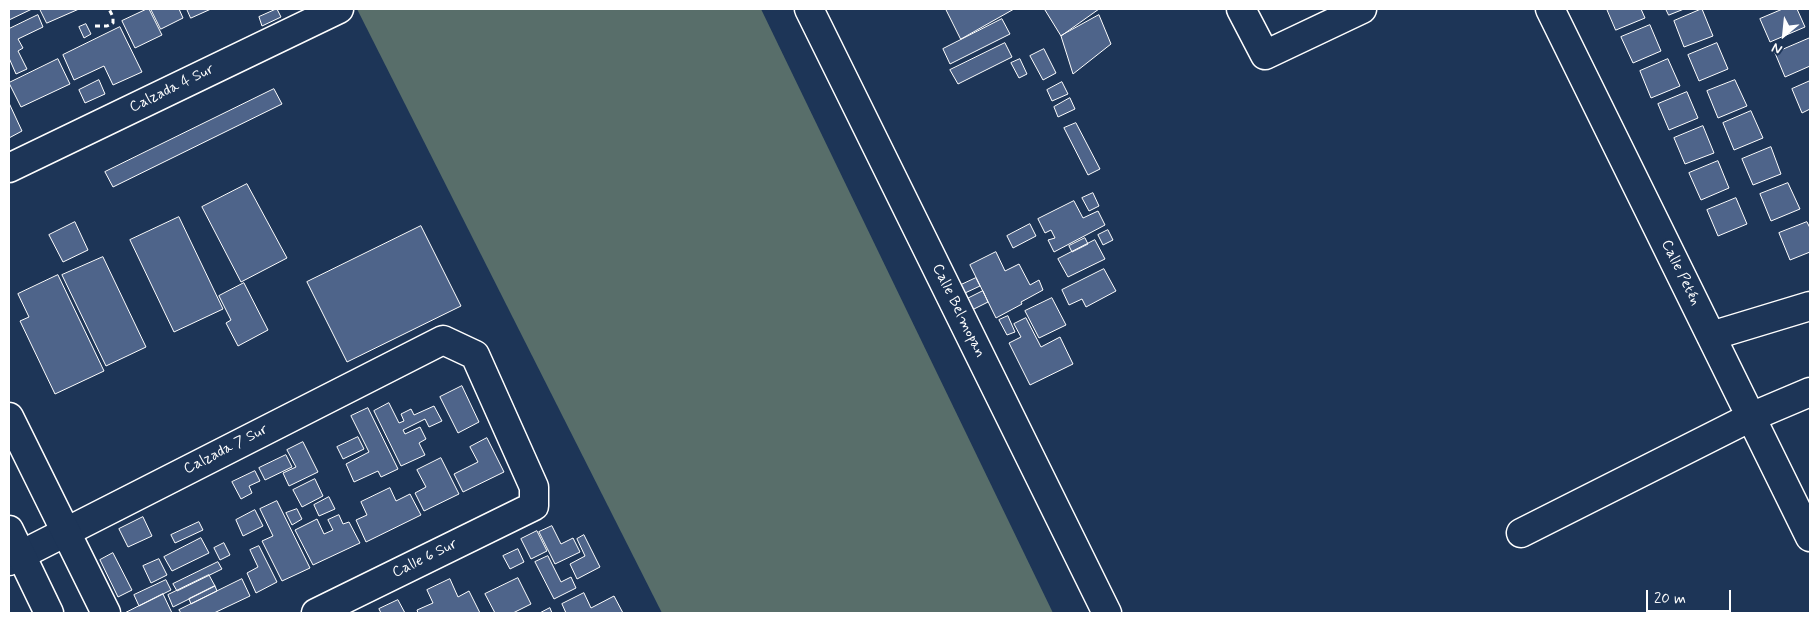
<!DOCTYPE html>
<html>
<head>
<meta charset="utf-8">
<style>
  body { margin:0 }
  #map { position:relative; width:1819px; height:622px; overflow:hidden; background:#1d3557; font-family:Mynerve,sans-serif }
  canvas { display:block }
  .frame { position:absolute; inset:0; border:10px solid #fff; pointer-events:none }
  .north { position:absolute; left:1759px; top:10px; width:50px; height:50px; -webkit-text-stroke:4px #1d3557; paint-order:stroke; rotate:208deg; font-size:14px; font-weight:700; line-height:20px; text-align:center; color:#fff }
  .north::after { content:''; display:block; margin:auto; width:18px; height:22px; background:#fff; clip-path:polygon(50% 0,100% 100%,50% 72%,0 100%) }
  .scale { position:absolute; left:1646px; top:590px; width:85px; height:22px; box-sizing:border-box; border:2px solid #fff; border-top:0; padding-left:6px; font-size:15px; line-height:18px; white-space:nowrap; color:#fff; -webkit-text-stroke:4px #1d3557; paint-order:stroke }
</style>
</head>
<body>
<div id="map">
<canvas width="1819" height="622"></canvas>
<div class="frame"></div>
<div class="north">N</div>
<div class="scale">20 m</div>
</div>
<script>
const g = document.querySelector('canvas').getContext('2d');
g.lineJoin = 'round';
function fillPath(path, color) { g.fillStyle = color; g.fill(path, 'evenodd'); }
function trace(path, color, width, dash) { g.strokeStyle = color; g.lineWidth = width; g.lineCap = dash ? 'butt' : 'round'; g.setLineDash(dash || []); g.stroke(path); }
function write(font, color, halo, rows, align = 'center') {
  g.font = font + ' Mynerve,sans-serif'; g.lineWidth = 5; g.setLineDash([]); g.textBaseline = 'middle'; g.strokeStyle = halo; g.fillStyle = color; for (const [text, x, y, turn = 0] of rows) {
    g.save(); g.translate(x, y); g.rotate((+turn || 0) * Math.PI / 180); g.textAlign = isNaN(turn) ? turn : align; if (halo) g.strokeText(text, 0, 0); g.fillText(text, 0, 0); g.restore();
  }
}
const green = new Path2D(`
  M357,9H761L1053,613H662Z`);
const building = new Path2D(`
  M9,9H32L9,20Z
  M40,9H79L47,23Z
  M147,9H149L162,35L135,48L122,21Z
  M151,9H179L183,18L161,29Z
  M187,9H211L191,18Z
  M277,9L281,17L262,26L259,17Z
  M946,9H1014L961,39Z
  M1047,9H1099L1061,36L1045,10Z
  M1607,9H1641L1645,18L1616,30Z
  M1666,9H1684L1669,15Z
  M1702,9L1713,36L1684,47L1674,21Z
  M1783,9H1797L1805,27L1770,42L1760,19Z
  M38,15L43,27L18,39L23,48L18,51L27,69L16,74L9,58V29Z
  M1099,15L1111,44L1073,74L1061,36Z
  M1002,19L1010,34L950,64L943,49Z
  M86,24L91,34L84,38L79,27Z
  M1650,25L1661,51L1633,63L1621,37Z
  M120,27L142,72L113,85L104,66L74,80L63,55Z
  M1810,38V66L1785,77L1775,53Z
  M1005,43L1012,57L958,84L950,70Z
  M1717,43L1728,69L1699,81L1688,55Z
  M1044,49L1056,73L1043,80L1030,56Z
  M58,59L70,84L21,107L9,83Z
  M1020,59L1027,74L1019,78L1011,63Z
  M1668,59L1680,86L1651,98L1640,71Z
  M99,80L105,94L85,103L79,90Z
  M1735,80L1747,106L1718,118L1707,91Z
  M1810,81V109L1802,113L1792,89Z
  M1062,82L1068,94L1052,101L1047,90Z
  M274,89L282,104L113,187L105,172Z
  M1687,92L1698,118L1669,130L1658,104Z
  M1070,98L1075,109L1058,117L1054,107Z
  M9,103L22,131L9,138Z
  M1751,111L1763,138L1734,150L1723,123Z
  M1076,123L1100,169L1088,175L1064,128Z
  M1703,126L1714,153L1685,164L1674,138Z
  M1771,147L1781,174L1753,185L1742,159Z
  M1718,161L1729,188L1701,200L1689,173Z
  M1788,183L1800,209L1771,221L1760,194Z
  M247,184L287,258L241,282L202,207Z
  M1093,193L1099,206L1089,211L1082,198Z
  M1736,198L1747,224L1718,236L1707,210Z
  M1074,201L1083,218L1098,211L1105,225L1054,252L1048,240L1055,238L1051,230L1045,233L1038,219Z
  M179,217L223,309L174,332L130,240Z
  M75,222L88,250L63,262L49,235Z
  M1807,222L1810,228V252L1790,260L1779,233Z
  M1030,224L1036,236L1013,248L1007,236Z
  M421,226L461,306L347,362L307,282Z
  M1108,230L1113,240L1103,245L1098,235Z
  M1085,238L1088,244L1072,252L1069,246Z
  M1095,240L1105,259L1068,277L1058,259Z
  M996,252L1005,271L1019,264L1030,285L1039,280L1043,290L1021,302L1022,304L996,318L970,265Z
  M103,257L146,347L106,366L62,275Z
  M1104,269L1116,291L1086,307L1082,299L1069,305L1062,290Z
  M58,275L104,371L55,394L20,321L29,317L18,294Z
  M976,278L980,286L965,293L961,285Z
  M244,283L268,330L238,346L226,323L231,320L219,296Z
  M983,291L988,302L972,310L967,299Z
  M1052,298L1066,325L1039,338L1025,311Z
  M1008,316L1015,332L1007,335L999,320Z
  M1026,318L1041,347L1060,337L1073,364L1030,385L1009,343L1021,337L1014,324Z
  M462,386L479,422L458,433L440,397Z
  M389,403L399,423L404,421L401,414L411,409L414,415L434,406L442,421L429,427L425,419L403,430L405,434L420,427L426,439L419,443L425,455L401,466L374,411Z
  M368,408L398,469L381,477L378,471L354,482L346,464L369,452L351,416Z
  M358,437L364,449L343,459L337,447Z
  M487,438L504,472L463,492L454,474L478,462L470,447Z
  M303,442L318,472L289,486L283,473L296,467L287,450Z
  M286,455L292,467L265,480L259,468Z
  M441,458L459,494L424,511L415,493L426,487L417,470Z
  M255,471L260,481L249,486L252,493L241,499L232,482Z
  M315,479L323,496L302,507L293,490Z
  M390,488L396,501L410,494L421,515L366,542L356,520L367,515L361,502Z
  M329,497L335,509L319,516L314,505Z
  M277,501L310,568L282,581L262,541L273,536L260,509Z
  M297,509L302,519L292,525L286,513Z
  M255,510L263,526L243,536L236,520Z
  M339,515L343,524L349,522L360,543L313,565L295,530L317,519L324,534L333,530L328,520Z
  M143,517L152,536L128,547L119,529Z
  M199,522L203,530L175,543L171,535Z
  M552,526L561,544L573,538L580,552L555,564L539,532Z
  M537,531L547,551L531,559L521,539Z
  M584,535L600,567L577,579L570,564L585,556L577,539Z
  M201,538L209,553L172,571L164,557Z
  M224,543L230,555L220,560L214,548Z
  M259,546L277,582L256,593L247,573L258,567L250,550Z
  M518,549L524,562L510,569L503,556Z
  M113,553L132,590L118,597L100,560Z
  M548,556L561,582L571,577L576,588L554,599L535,562Z
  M159,559L167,575L151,583L143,566Z
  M218,562L222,569L177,591L173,584Z
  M209,575L215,586L173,607L168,595Z
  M518,578L531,604L513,613H495L485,594Z
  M242,579L250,596L214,613H181L179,610Z
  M450,579L458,597L469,591L480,613H418L417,610L433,603L427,590Z
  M166,580L171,590L139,606L134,595Z
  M215,586L217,591L191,604L189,599Z
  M584,593L591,608L614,596L623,613H566L562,604Z
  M163,594L172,613H125Z
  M398,600L405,613H381L379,609Z
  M550,608L552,613H540Z`);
const path = new Path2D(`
  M95,26H107L113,23V17L109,9`);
const street = new Path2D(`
  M809,9L1107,613
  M1241,9L1265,55L1362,9
  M1550,9L1810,537
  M9,168L339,9
  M1711,336L1810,306
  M1521,533L1751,417L1810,392
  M9,561L443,340L475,355L534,487V506L316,613`);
const secondary = new Path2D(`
  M9,417L106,613
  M9,530L49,613`);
const streetNames = [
  ["Calzada 4 Sur",172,89,-26],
  ["Calle Petén",1680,273,64],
  ["Calle Belmopan",958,311,64],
  ["Calzada 7 Sur",226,450,-27],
  ["Calle 6 Sur",425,559,-26]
];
fillPath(green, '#586e6a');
fillPath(building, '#4e648a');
trace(building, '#fff', 1);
trace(street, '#fff', 31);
trace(secondary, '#fff', 31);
trace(path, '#fff', 3, [5, 4]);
trace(street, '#1d3557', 28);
trace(secondary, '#1d3557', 28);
write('15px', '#fff', '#1d3557', streetNames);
</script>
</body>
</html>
